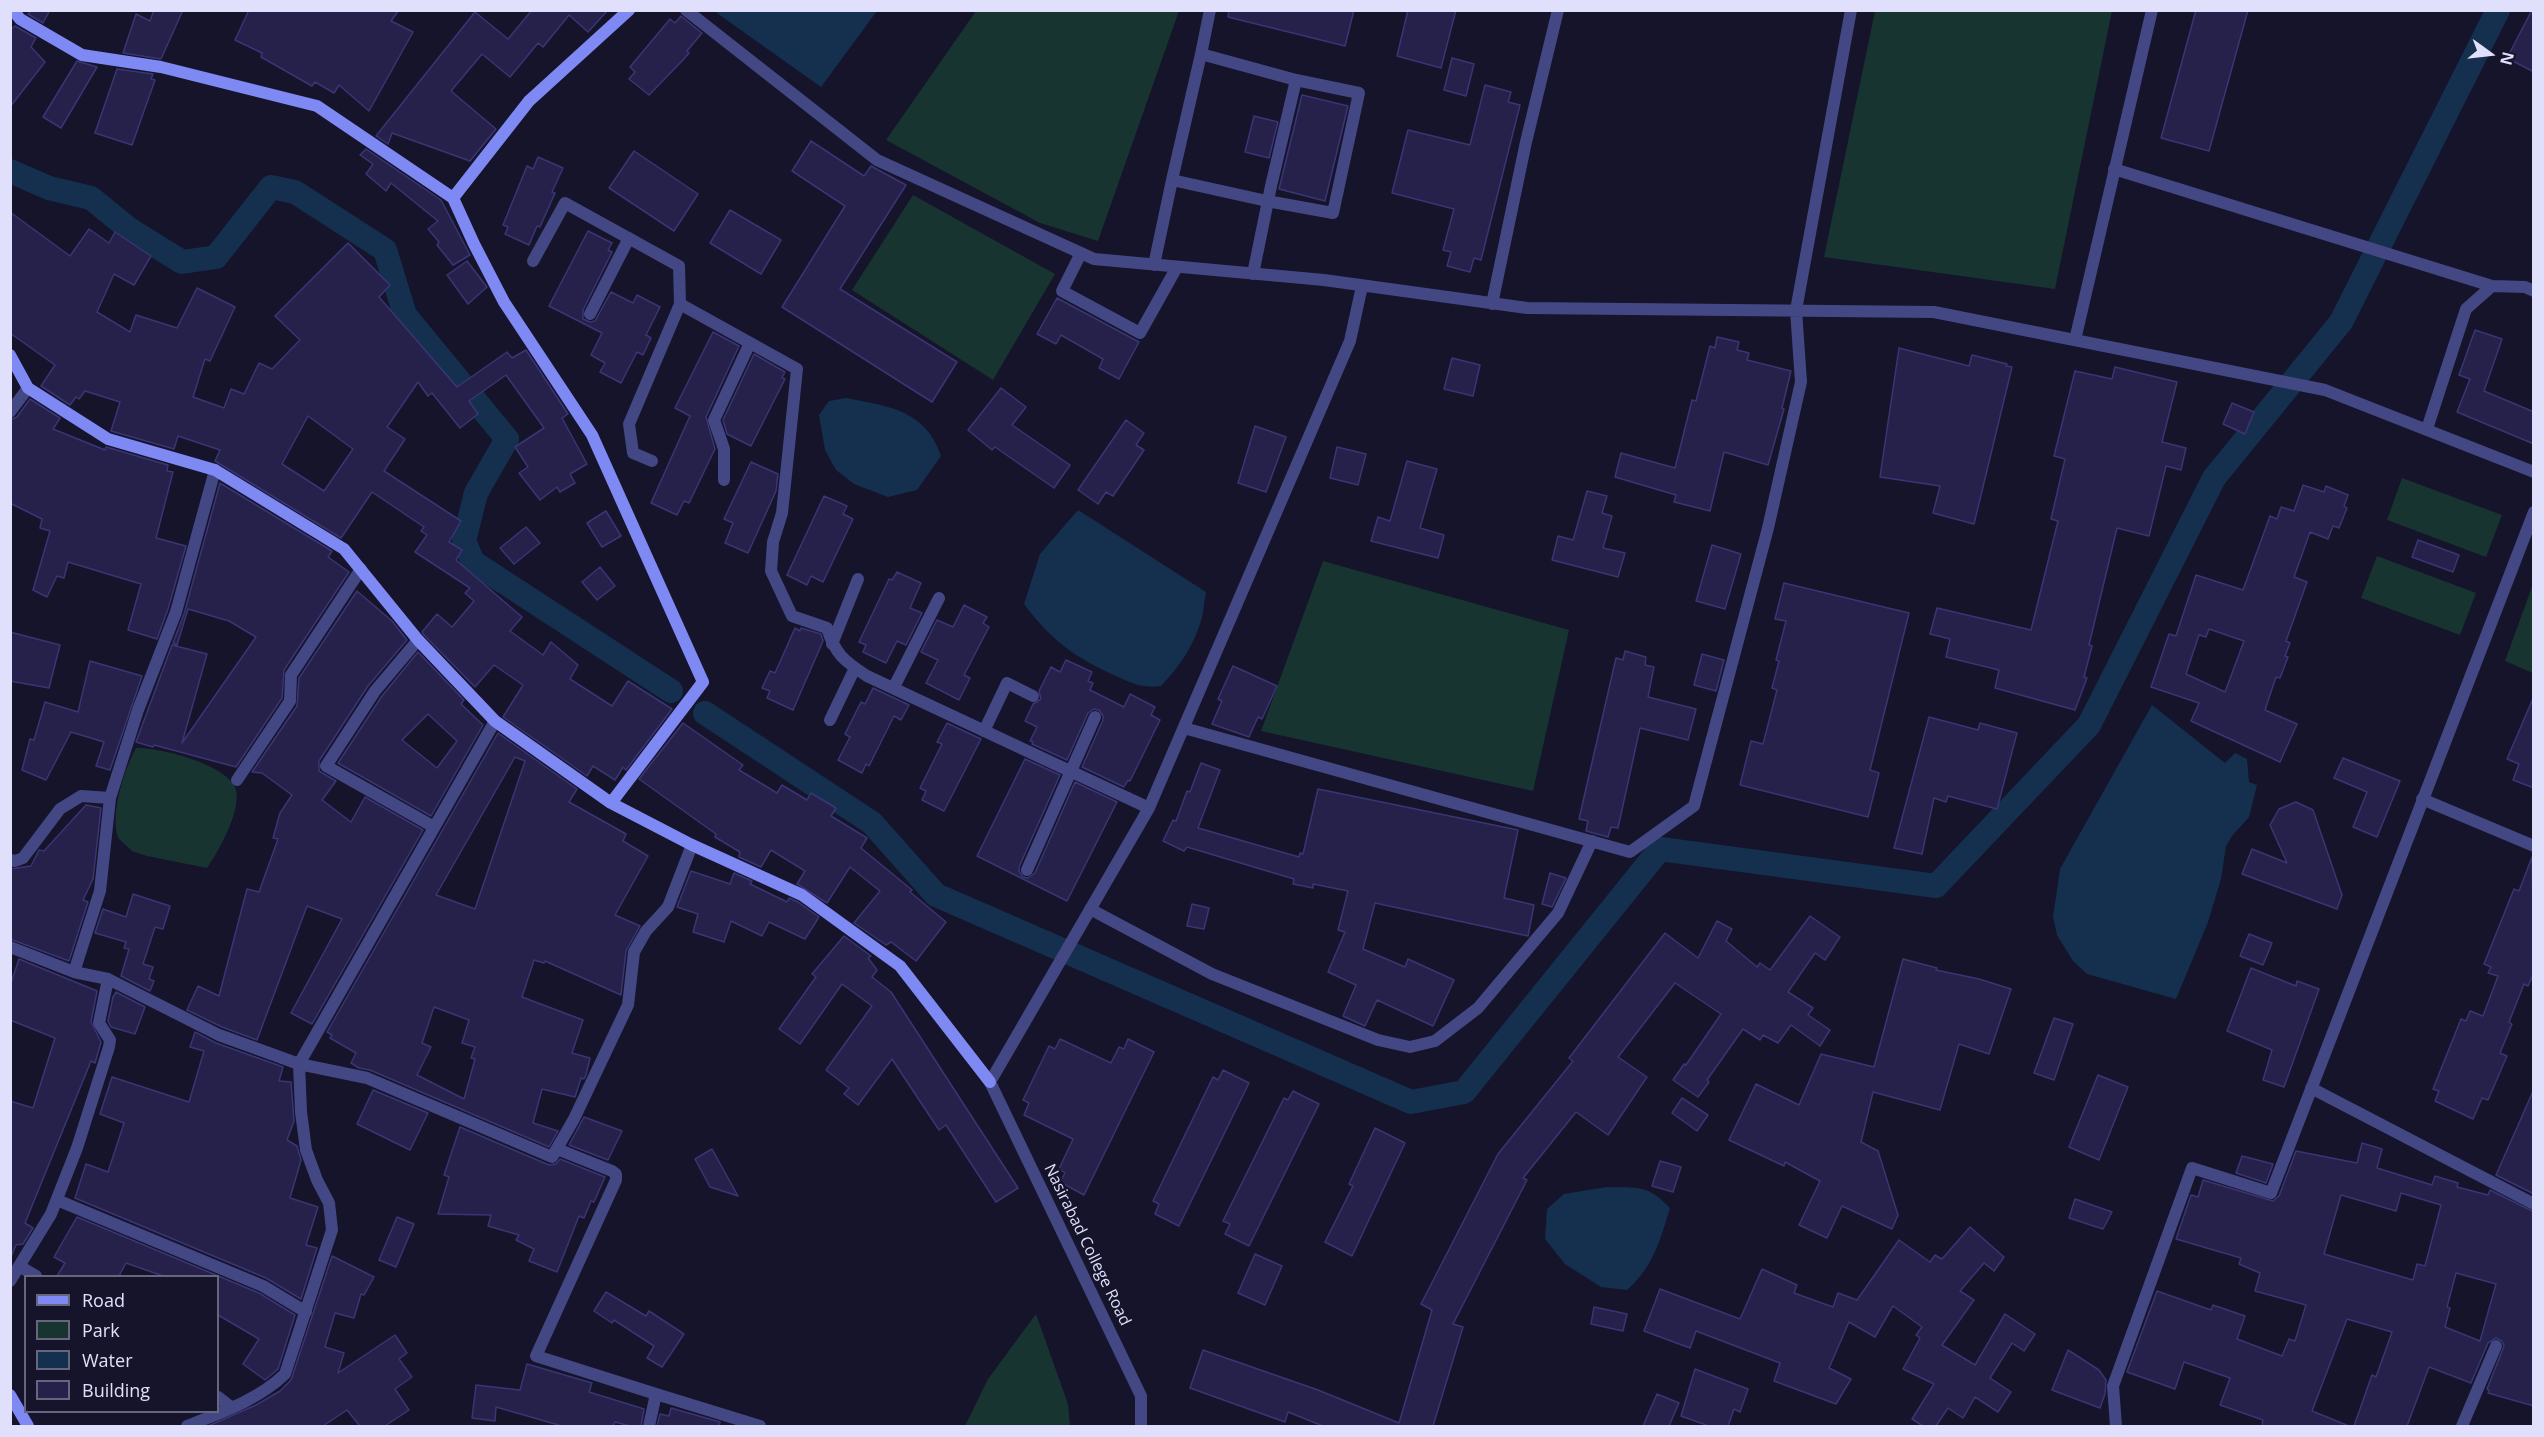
<!DOCTYPE html>
<html>
<head>
<meta charset="utf-8">
<style>
  body { margin:0 }
  #map { position:relative; width:2544px; height:1437px; overflow:hidden; background:#15142b; font-family:"Open Sans",sans-serif }
  canvas { display:block }
  .frame { position:absolute; inset:0; border:12px solid #e0e0fc; pointer-events:none }
  .legend { position:absolute; left:24px; top:1275px; width:195px; height:138px; box-sizing:border-box; background:#15142b; border:2px solid #66667f; margin:0; padding:8px 10px; list-style:none; font-size:18px; color:#e0e0fc }
  .legend li { display:flex; align-items:center; gap:12px; height:30px }
  .legend b { width:30px; border:2px solid #66667f }
  .north { position:absolute; left:2460px; top:24px; width:60px; height:60px; -webkit-text-stroke:4px #15142b; paint-order:stroke; rotate:105deg; font-size:16px; font-weight:700; line-height:24px; text-align:center; color:#e0e0fc }
  .north::after { content:''; display:block; margin:auto; width:21px; height:27px; background:#e0e0fc; clip-path:polygon(50% 0,100% 100%,50% 72%,0 100%) }
</style>
</head>
<body>
<div id="map">
<canvas width="2544" height="1437"></canvas>
<div class="frame"></div>
<ul class="legend">
<li><b style="height:8px;background:#7f89f4"></b>Road</li>
<li><b style="height:16px;background:#173430"></b>Park</li>
<li><b style="height:16px;background:#14304e"></b>Water</li>
<li><b style="height:16px;background:#25214a"></b>Building</li>
</ul>
<div class="north">N</div>
</div>
<script>
const g = document.querySelector('canvas').getContext('2d');
g.lineJoin = 'round';
function fillPath(path, color) { g.fillStyle = color; g.fill(path, 'evenodd'); }
function trace(path, color, width, dash) { g.strokeStyle = color; g.lineWidth = width; g.lineCap = dash ? 'butt' : 'round'; g.setLineDash(dash || []); g.stroke(path); }
function write(font, color, halo, rows, align = 'center') {
  g.font = font + ' "Open Sans",sans-serif'; g.lineWidth = 5; g.setLineDash([]); g.textBaseline = 'middle'; g.strokeStyle = halo; g.fillStyle = color; for (const [text, x, y, turn = 0] of rows) {
    g.save(); g.translate(x, y); g.rotate((+turn || 0) * Math.PI / 180); g.textAlign = isNaN(turn) ? turn : align; if (halo) g.strokeText(text, 0, 0); g.fillText(text, 0, 0); g.restore();
  }
}
const green = new Path2D(`
  M976,11H1179L1098,241L1040,223L886,140Z
  M1875,11H2112L2055,289L1824,257Z
  M913,195L1055,274L993,380L852,290Z
  M2402,478L2502,515L2486,557L2387,520Z
  M2377,556L2476,593L2460,635L2361,598Z
  M1323,561L1569,630L1533,791L1261,731Z
  M2533,584V673L2505,661Z
  M136,748C159,747 230,765 236,790C241,811 219,851 207,868L147,856L132,851L118,838C110,813 124,770 136,748Z
  M1036,1314L1068,1404L1070,1426H965L988,1379Z`);
const water = new Path2D(`
  M714,11L877,10V11L821,87Z
  M846,398C888,406 926,410 941,456L917,490L888,497L854,484L836,470L825,450L819,415L829,401Z
  M1078,510L1206,592C1204,601 1204,611 1201,621C1193,647 1179,667 1161,686C1141,688 1134,684 1116,676C1074,657 1052,641 1024,604L1040,554Z
  M2152,705L2225,763L2235,753L2247,759L2249,782L2257,785L2249,817L2232,836L2226,846L2221,879L2208,922L2176,999L2087,974L2073,961L2057,935L2053,917L2060,869Z
  M1607,1187C1638,1188 1647,1184 1670,1208C1660,1241 1653,1267 1627,1290L1601,1287L1565,1264L1545,1239L1547,1209L1564,1194Z`);
const canal = new Path2D(`
  M10,171L49,188L91,198L129,229L182,262L216,257L271,187L295,192L385,250L405,315L507,439L476,493L464,541L473,562L671,691
  M705,713L872,823L936,895L1411,1102L1464,1092L1660,849L1936,886L2089,725L2214,478L2341,322L2498,10`);
const building = new Path2D(`
  M32,10H50L43,23L28,14Z
  M154,10H183L161,59L123,53L136,14L150,21Z
  M249,10H399L391,21L413,32L369,111L339,85L334,93L315,82L312,86L261,57L262,53L235,40Z
  M532,10H608L588,32L569,15L543,47L538,43L510,77L482,54L451,91L496,129L470,161L392,133L388,144L376,136L475,12L508,39Z
  M1229,10H1354L1345,46L1228,17Z
  M1408,10H1456L1441,68L1397,56Z
  M2196,10H2248L2209,151L2161,138Z
  M2532,10H2534V72L2507,58Z
  M681,16L702,33L687,51L689,53L682,61L649,95L629,79L635,72L630,67L670,19L675,23Z
  M15,26L36,38L31,47L45,62L10,107V30Z
  M1452,58L1474,64L1466,96L1444,90Z
  M77,61L97,67L61,128L43,117Z
  M117,69L153,74L151,79L155,80L132,145L95,133Z
  M1485,85L1511,92L1508,102L1520,105L1481,260L1474,258L1470,272L1447,266L1451,252L1443,250L1454,209L1392,193L1408,130L1470,145Z
  M1302,95L1348,106L1325,201L1279,189Z
  M1254,116L1278,122L1269,158L1245,152Z
  M811,141L864,176L871,166L906,185L840,289L957,362L932,402L782,307L845,206L792,171Z
  M366,149L441,200L470,255L453,265L437,245L439,242L428,229L438,221L391,183L386,191L366,174L373,164L360,155Z
  M634,151L698,194L674,231L609,188Z
  M538,157L563,168L552,192L555,193L540,227L537,226L529,245L505,234L508,227L503,225L527,166L533,169Z
  M730,210L781,240L761,274L710,243Z
  M10,212L70,256L89,229L109,243L115,232L151,256L134,285L114,274L97,312L130,332L136,315L177,328L197,288L235,307L210,361L205,359L193,397L224,408L231,389L244,394L259,363L272,369L300,340L275,316L348,243L390,285L379,297L457,387L507,352L512,358L526,350L568,414L562,418L587,464L570,474L575,483L560,492L557,487L540,500L519,473L528,467L515,447L544,428L506,375L469,401L478,414L460,428L432,393L428,396L418,382L387,427L405,439L384,471L461,521L449,542L462,550L456,560L522,617L510,631L543,655L551,642L578,665L570,679L612,706L628,681L672,709L626,770L623,767L615,780L593,766L587,776L503,717L523,685L494,665L475,687L424,635L422,632L437,614L452,627L474,601L465,593L470,588L415,552L427,535L421,531L424,527L372,492L341,538L215,461L220,450L178,436L174,449L111,431L120,402L85,391L79,399L76,397L70,405L41,386L55,365L10,333ZM308,416L353,449L324,491L282,464Z
  M588,231L612,243L608,250L612,252L583,310V319L590,322L595,321L611,292L633,303L637,295L660,307L646,335L651,338L643,355L637,352L621,383L600,372L605,363L591,355L602,333L549,306Z
  M467,261L487,287L468,304L447,275Z
  M1057,298L1139,342L1119,379L1099,368L1103,359L1061,335L1056,344L1037,334Z
  M2475,330L2502,339L2484,391L2534,412V444L2457,412L2470,379L2459,375Z
  M713,332L739,346L706,417L715,449L689,503L684,501L677,515L651,503L690,416L675,408Z
  M1717,337L1739,342L1737,350L1749,353L1747,360L1791,371L1782,408L1784,409L1768,465L1724,452L1710,511L1674,502L1676,495L1615,477L1621,453L1675,468L1692,400L1696,401L1710,346L1715,348Z
  M1899,348L1969,366L1972,355L2007,364L2006,366L2012,367L1974,524L1933,513L1940,486L1880,477Z
  M754,354L785,372L782,378L785,379L751,446L727,434L723,420Z
  M1452,358L1480,365L1473,396L1444,389Z
  M2115,367L2177,382L2162,442L2186,448L2181,470L2166,466L2149,536L2117,528L2089,645L2092,646L2084,677L2087,678L2075,710L1995,688L1999,670L1946,657L1950,639L1930,634L1937,608L2031,630L2058,521L2051,519L2065,459L2054,456L2075,371L2112,379Z
  M1001,388L1026,407L1012,425L1070,465L1054,488L995,447L992,450L968,430Z
  M30,399L60,418L53,429L105,450L106,447L168,465L167,471L173,472L156,538L186,546L168,609L157,639L128,630L141,584L68,562L64,578L57,576L47,597L33,590L50,531L40,528L42,519L10,503V420L17,417Z
  M2232,403L2254,412L2245,434L2223,424Z
  M1126,420L1144,433L1136,445L1144,450L1113,496L1106,492L1098,504L1078,490Z
  M1255,426L1286,437L1266,492L1238,483Z
  M1337,447L1366,454L1358,485L1330,478Z
  M1407,461L1437,469L1420,528L1444,535L1438,558L1371,541L1378,517L1390,521Z
  M751,462L778,474L776,491L748,553L725,543L733,523L724,519Z
  M220,483L332,551L328,557L349,572L284,670L282,698L236,767L154,745L153,747L136,742L172,645L207,654L182,743L256,637L229,621L188,609L177,645L173,643L184,614Z
  M2303,485L2324,492L2326,486L2348,495L2344,506L2347,508L2339,528L2333,526L2328,539L2310,532L2294,577L2307,582L2286,641L2290,643L2285,656L2288,657L2280,678L2276,677L2265,710L2297,724L2280,762L2191,721L2199,703L2151,687L2169,634L2176,636L2196,575L2243,590L2270,516L2277,519L2281,507L2294,511ZM2209,629L2244,641L2225,692L2186,674L2199,635L2206,637Z
  M1587,491L1607,496L1602,513L1612,516L1603,548L1625,553L1618,577L1552,560L1558,536L1573,540Z
  M824,496L847,506L843,514L853,519L823,582L811,576L807,585L787,575Z
  M606,511L621,536L602,547L587,523Z
  M526,527L540,543L514,564L500,548Z
  M2418,540L2459,555L2453,572L2412,557Z
  M1712,545L1741,554L1725,609L1696,601Z
  M600,567L615,586L597,600L582,582Z
  M897,572L921,583L910,608L922,613L906,645L897,641L886,663L863,652L866,645L859,642L889,579L892,580Z
  M1784,583L1909,613L1870,770L1879,773L1868,817L1740,785L1751,741L1763,744L1777,690L1772,688L1779,661L1776,660L1786,621L1775,619Z
  M357,591L392,621L407,640L368,686L319,761V771L336,781L322,800L351,822L365,797L423,830L312,1024L291,1013L342,919L307,906L257,1040L222,1027L187,1010L198,986L219,996L247,889L259,892L278,839L273,838L280,813L292,795L262,773L252,772L297,706L299,678Z
  M964,605L987,617L983,623L989,627L964,675L970,678L959,700L926,683L938,660L921,652L937,620L953,627Z
  M795,628L800,631L801,628L821,634L823,641L793,710L767,698L770,691L762,688L770,671L775,673Z
  M10,632L60,645L49,688L10,681Z
  M1625,651L1646,657L1645,665L1654,667L1648,697L1696,709L1688,740L1640,728L1618,828L1611,827L1608,837L1586,831L1588,821L1579,819L1616,658L1623,660Z
  M418,652L464,700L461,704L483,725L431,816L338,763L382,696ZM428,714L457,741L437,768L402,740Z
  M1702,654L1724,660L1716,691L1694,685Z
  M1066,660L1092,672L1088,681L1093,683L1090,690L1124,707L1130,694L1155,707L1151,715L1160,720L1130,781L1128,780L1124,787L1082,767L1103,720V716L1099,710L1094,709L1088,713L1067,760L1032,744L1033,742L1030,741L1037,727L1025,721L1033,704L1041,699L1039,691L1051,667L1060,672Z
  M90,661L142,676L110,770L96,766L104,742L71,732L46,780L22,770L30,739L34,740L45,702L78,712Z
  M1233,666L1277,686L1262,719L1258,717L1249,737L1212,724L1222,701L1218,699Z
  M873,688L909,705L901,720L894,716L869,766L866,764L862,773L838,760L850,737L845,734L861,702L865,704Z
  M2534,696V788L2513,780L2519,764L2507,759Z
  M1929,717L1978,730L1980,723L2017,733L1997,809L1948,796L1946,802L1934,798L1922,854L1894,848Z
  M683,723L743,765L739,770L777,793L782,785L807,800L811,793L836,808L831,816L867,838L861,848L912,890L910,892L946,922L916,961L891,942L886,945L854,923L880,891L850,867L827,903L797,884L805,871L771,850L761,867L739,857L740,852L715,837L716,834L639,779Z
  M947,723L981,739L944,811L922,800L926,791L920,788L942,744L937,742Z
  M498,733L577,789L569,802L626,834L623,841L648,856L615,915L640,926L626,951L621,995L545,961L544,963L534,960L522,997L583,1020L572,1053L590,1058L586,1075L584,1079L581,1078L575,1097L542,1089L533,1123L558,1131L549,1147L370,1070L359,1068L351,1063L356,1053L330,1038L332,1035L327,1032ZM515,757L525,761L475,909L436,895ZM434,1007L469,1020L462,1043L475,1047L471,1058L475,1059L464,1099L417,1075L431,1047L422,1043Z
  M2343,758L2400,781L2377,837L2353,827L2367,792L2334,778Z
  M1025,759L1060,775L1019,867V871L1023,877L1028,878L1035,873L1075,782L1117,802L1067,901L977,856Z
  M1201,763L1220,770L1198,828L1299,857L1300,853L1303,854L1318,789L1518,830L1504,898L1534,905L1528,936L1375,903L1363,949L1405,967L1408,959L1454,980L1433,1026L1377,1000L1365,1026L1343,1016L1356,985L1328,972L1345,932L1338,930L1348,891L1313,884V888L1293,884L1294,879L1187,847L1184,851L1163,841L1173,820L1176,821L1187,791L1190,792Z
  M2296,802L2313,810L2342,895L2337,909L2242,874L2252,849L2287,863L2270,825L2279,809Z
  M86,805L101,808L93,879L83,900L88,902L69,961L10,939V869L31,866L39,850L44,851Z
  M2532,857L2534,973L2528,986L2524,984L2509,1022L2512,1024L2500,1053L2507,1056L2488,1100L2482,1098L2473,1119L2435,1101L2439,1091L2433,1089L2461,1019L2466,1021L2470,1011L2483,1016L2498,976L2488,973L2491,967L2484,964L2514,889L2519,891Z
  M691,871L730,884L734,873L752,881L750,884L787,902L789,898L798,902L819,917L805,939L769,922L762,936L731,921L724,942L693,932L698,914L677,907Z
  M1550,873L1566,878L1552,907L1542,904Z
  M133,894L170,906L163,929L155,927L143,964L153,967L149,979L154,981L150,991L121,976L129,949L124,948L126,942L95,933L103,909L126,917Z
  M1192,904L1209,908L1204,929L1187,926Z
  M1810,916L1840,937L1825,960L1815,953L1788,992L1813,1008L1808,1015L1830,1030L1820,1046L1791,1025L1778,1043L1763,1035L1760,1040L1743,1029L1707,1080L1709,1082L1698,1097L1673,1080L1684,1064L1686,1065L1721,1014L1675,983L1618,1057L1647,1077L1608,1135L1576,1112L1523,1178L1527,1180L1453,1324L1463,1327L1433,1426H1323L1288,1412L1285,1422L1190,1388L1203,1350L1318,1390L1399,1423L1432,1310L1421,1304L1498,1154L1573,1061L1569,1058L1665,933L1698,958L1717,921L1732,929L1726,941L1757,967L1760,963L1770,970Z
  M2249,934L2272,943L2263,965L2240,956Z
  M844,936L871,956L868,958L877,970L872,977L891,992L1018,1188L996,1202L946,1125L939,1130L892,1059L858,1105L844,1094L849,1088L826,1070L872,1006L842,984L800,1044L779,1029L816,977L812,974Z
  M19,959L97,991L91,1022L101,1042L95,1063L91,1061L25,1223L33,1228L23,1244L16,1245L11,1257L10,1101L33,1108L55,1038L10,1020V986Z
  M1903,959L1937,968L1936,970L1979,979L2011,989L1989,1054L1959,1044L1940,1110L1873,1092L1861,1142L1878,1151L1898,1215L1892,1229L1842,1206L1827,1238L1799,1225L1820,1181L1785,1162L1784,1166L1729,1140L1756,1084L1799,1105L1821,1054L1874,1067Z
  M2251,968L2296,986L2297,981L2319,989L2284,1087L2263,1080L2272,1050L2227,1031Z
  M116,992L145,1007L135,1034L111,1027L108,1021L113,997Z
  M2054,1018L2073,1024L2054,1080L2034,1073Z
  M195,1032L216,1043L283,1067L279,1081L291,1082L294,1121L287,1140L297,1146L301,1160L290,1198L318,1207L306,1245L317,1248L301,1299L266,1278L75,1198L86,1164L108,1172L124,1123L100,1114L112,1077L189,1102L204,1051L190,1047Z
  M1060,1039L1111,1063L1119,1047L1124,1049L1128,1039L1154,1052L1084,1195L1060,1182L1065,1173L1059,1169L1073,1139L1024,1115L1029,1103L1023,1100L1049,1046L1055,1049Z
  M1223,1070L1249,1083L1179,1226L1155,1214L1159,1204L1153,1201L1213,1077L1218,1080Z
  M2098,1075L2128,1087L2099,1160L2069,1147Z
  M2534,1089V1194L2496,1175Z
  M373,1090L428,1113L410,1150L357,1124Z
  M1293,1091L1319,1104L1249,1246L1225,1234L1230,1224L1223,1221L1284,1098L1288,1100Z
  M1682,1098L1708,1115L1697,1131L1672,1113Z
  M584,1117L622,1131L608,1160L569,1145Z
  M460,1127L549,1165L556,1164L560,1159L605,1177L594,1202L591,1201L584,1218L579,1216L557,1272L529,1261L534,1249L516,1240L519,1235L488,1226L491,1215L438,1214L449,1177L444,1175Z
  M1375,1128L1405,1143L1352,1256L1325,1242L1353,1186L1349,1184Z
  M2362,1143L2382,1149L2377,1168L2432,1185L2435,1176L2458,1183L2457,1187L2488,1195L2490,1190L2534,1212V1406L2488,1393L2489,1390L2487,1389L2504,1346L2502,1341L2496,1338L2488,1343L2471,1383L2429,1367L2407,1426H2354L2372,1375L2376,1377L2392,1332L2347,1319L2312,1411L2349,1426H2262L2263,1420L2220,1405L2230,1378L2184,1362L2175,1389L2127,1372L2157,1291L2211,1310L2213,1305L2245,1316L2237,1339L2282,1356L2289,1339L2295,1341L2306,1305L2255,1291L2260,1273L2239,1264L2241,1258L2176,1239L2191,1195L2198,1197L2203,1180L2273,1201L2279,1196L2296,1151L2357,1163ZM2401,1193L2441,1205L2425,1266L2417,1264L2413,1280L2324,1254L2341,1195L2396,1211ZM2456,1273L2496,1284L2480,1341L2445,1327L2450,1308L2447,1307Z
  M712,1149L738,1196L710,1187L695,1159Z
  M2242,1156L2273,1164L2266,1183L2236,1173Z
  M1660,1161L1681,1167L1673,1192L1652,1186Z
  M2075,1199L2112,1212L2103,1229L2069,1218Z
  M77,1217L259,1293L295,1315L278,1369L265,1380L243,1364L259,1339L218,1315V1276H163L126,1263L119,1276H57L65,1263L54,1257Z
  M397,1217L414,1224L396,1267L379,1260Z
  M1970,1227L2004,1257L1994,1271L1984,1263L1960,1291L1974,1300L1942,1345L1975,1365L2005,1314L2035,1334L2024,1351L2012,1343L1990,1378L2011,1392L1998,1412L1975,1397L1963,1418L1948,1408L1936,1426H1923L1912,1419L1934,1384L1903,1369L1920,1338L1916,1335L1922,1327L1893,1306L1875,1337L1849,1322L1829,1368L1851,1379L1836,1404L1774,1381L1780,1363L1696,1331L1690,1348L1644,1331L1660,1289L1740,1319L1762,1269L1797,1285L1794,1293L1833,1307L1838,1293L1857,1300L1899,1240L1930,1262L1935,1255L1942,1259Z
  M1255,1254L1282,1266L1265,1305L1238,1293Z
  M332,1256L374,1277L364,1295L361,1294L354,1318L335,1313L325,1347L344,1353L338,1373L395,1335L407,1353L399,1359L412,1377L395,1389L409,1410L385,1426H360L347,1410L323,1426H208L256,1405L280,1391L291,1380Z
  M606,1292L646,1316L649,1311L684,1334L662,1367L647,1358L654,1346L614,1320L612,1323L594,1311Z
  M1594,1307L1627,1314L1623,1331L1591,1324Z
  M2068,1350L2099,1370L2106,1380L2105,1394L2100,1408L2052,1390Z
  M527,1364L592,1383L589,1392L644,1409L641,1426H630L615,1422L613,1426H562L496,1407L495,1421L472,1418L476,1385L520,1390Z
  M1695,1369L1748,1389L1740,1412L1734,1409L1728,1426H1709L1681,1416Z
  M1657,1394L1679,1403L1669,1426H1643Z
  M671,1408L720,1422L719,1426H657L660,1414L669,1416Z`);
const street = new Path2D(`
  M686,10L877,160L1094,259L1324,280L1527,308L1934,312L2325,390L2534,472
  M1201,54L1210,10
  M2114,169L2492,286
  M1081,253L1062,291L1140,333L1177,267
  M533,261L565,203L679,266L680,304L797,369L782,513L773,542L771,571L792,616L827,628C835,654 844,661 867,676L1149,808
  M1154,265L1172,180
  M1253,274L1271,186L1296,80L1359,93L1333,213L1267,201L1172,180L1201,54L1296,80
  M1492,304L1526,142L1558,10
  M590,314L629,238
  M2075,340L2152,10
  M10,412L28,388
  M2427,429L2466,309L2492,286L2525,287L2534,291
  M652,461L633,453L629,424L680,304
  M215,470L176,612L138,710L110,798L100,891L74,972L108,979L219,1035L299,1064L495,721
  M724,480V449L714,420L750,343
  M418,640L375,691L326,766L434,827
  M832,644L858,579
  M894,687L939,598
  M830,720L855,668
  M1184,728L1630,852L1694,806L1768,528L1801,382L1796,310L1851,10
  M984,731L1007,683L1033,696
  M237,780L290,701L291,675L361,569
  M2422,799L2534,846
  M10,860L15,861L23,858L60,809L81,796L110,798
  M1027,870L1095,717
  M1090,909L1212,974L1378,1040L1410,1047L1435,1041L1478,1008L1558,913L1592,841
  M10,947L74,972
  M2311,1088L2534,1204
  M557,1149L612,1171L616,1174V1180L536,1356L656,1394L649,1426
  M57,1200L263,1286L306,1312
  M19,1266L36,1276
  M10,1281L51,1214L77,1148L109,1047L110,1040L99,1023L108,979
  M656,1394L760,1426
  M218,1397L232,1408
  M187,1426C222,1412 258,1400 285,1374L332,1230L329,1203L317,1180L306,1150L301,1112L299,1064L367,1078L552,1157L574,1119L628,1005L634,952L646,931L668,907L692,845
  M1141,1426V1396L990,1082L1149,808L1350,341L1362,286
  M2116,1426L2113,1386L2192,1168L2271,1193L2534,512
  M2462,1426L2496,1346`);
const secondary = new Path2D(`
  M13,10L20,19L82,55L161,67L317,106L453,198
  M10,355L28,388L108,439L215,470L344,549L418,640L495,721L611,803L692,845L802,895L900,966L990,1082
  M611,803L703,682L592,435L504,302L474,244L453,198L529,101L629,10
  M10,1395L28,1426`);
const streetNames = [
  ["Nasirabad College Road",1087,1245,64]
];
fillPath(green, '#173430');
fillPath(water, '#14304e');
trace(canal, '#14304e', 24);
fillPath(building, '#25214a');
trace(building, '#3a3574', 1.5);
trace(street, '#434885', 12);
trace(secondary, '#7f89f4', 12);
write('16px', '#e0e0fc', '#15142b', streetNames);
</script>
</body>
</html>
